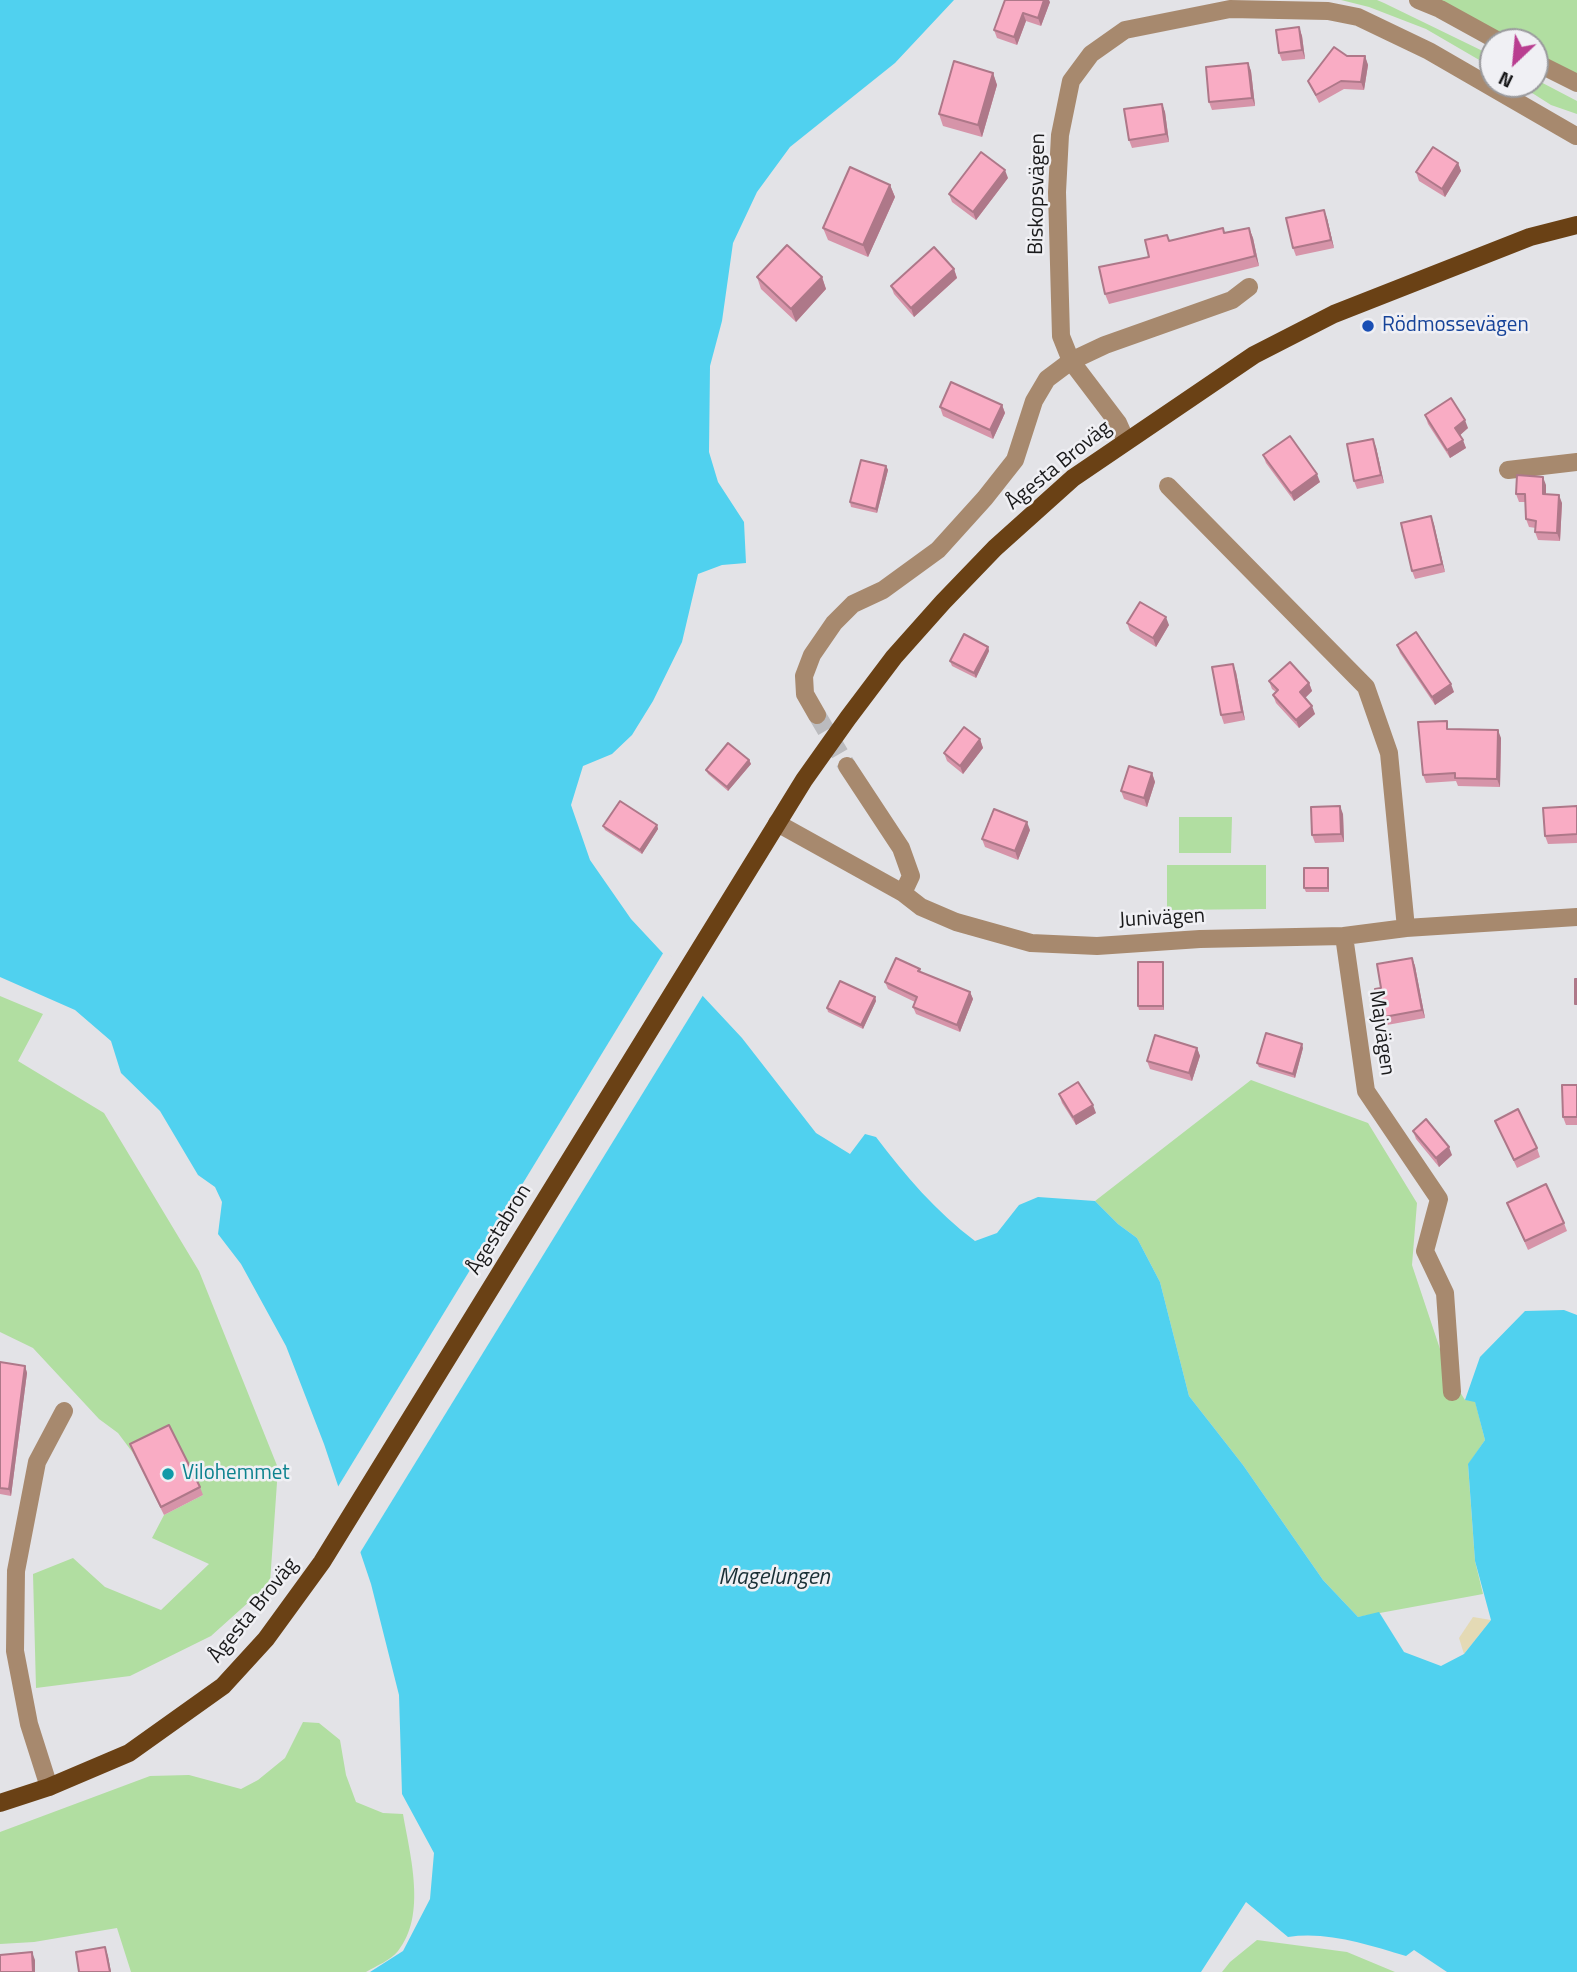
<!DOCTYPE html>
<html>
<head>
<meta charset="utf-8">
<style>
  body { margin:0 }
  #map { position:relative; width:1577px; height:1972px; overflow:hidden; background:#e3e3e7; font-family:"Titillium Web",sans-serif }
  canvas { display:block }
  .north { position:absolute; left:1479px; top:28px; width:70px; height:70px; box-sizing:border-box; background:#f0f0f4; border:2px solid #9a9a9d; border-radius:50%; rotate:206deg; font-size:19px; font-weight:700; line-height:28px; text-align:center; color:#1a1a1b }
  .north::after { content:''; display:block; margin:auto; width:24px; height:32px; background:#b93e90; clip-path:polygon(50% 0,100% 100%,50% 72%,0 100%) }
</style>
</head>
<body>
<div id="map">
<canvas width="1577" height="1972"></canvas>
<div class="north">N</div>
</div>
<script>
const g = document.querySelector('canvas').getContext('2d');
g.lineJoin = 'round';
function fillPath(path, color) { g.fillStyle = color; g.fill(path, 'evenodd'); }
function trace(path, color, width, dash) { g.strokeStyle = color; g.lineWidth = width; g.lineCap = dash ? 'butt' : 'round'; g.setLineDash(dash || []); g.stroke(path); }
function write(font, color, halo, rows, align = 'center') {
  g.font = font + ' "Titillium Web",sans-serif'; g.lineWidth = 5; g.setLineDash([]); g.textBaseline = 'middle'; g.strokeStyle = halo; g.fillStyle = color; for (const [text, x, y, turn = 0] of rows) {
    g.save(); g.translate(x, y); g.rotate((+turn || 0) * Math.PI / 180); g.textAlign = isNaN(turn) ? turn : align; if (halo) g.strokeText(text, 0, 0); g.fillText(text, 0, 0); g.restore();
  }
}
const green = new Path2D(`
  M1341,0H1377L1384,3L1493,56V68L1426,29L1369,7Z
  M1418,0H1577V83L1535,62V42H1500Z
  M1535,79L1577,101V114L1551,105L1518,84H1535Z
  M1179,817H1232L1231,853H1179Z
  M1167,865H1266V909L1167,910Z
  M0,996L43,1014L18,1061L104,1113L199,1271L278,1468L270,1583L211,1636L130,1676L36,1688L33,1574L73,1558L105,1587L161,1610L209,1564L152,1538L164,1515L203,1495L133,1453L118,1433L99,1419L33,1348L0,1332Z
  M1251,1080L1368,1123L1417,1203L1412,1265L1448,1373L1465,1400L1475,1401L1485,1440L1468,1465L1475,1561L1483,1594L1358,1617L1323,1580L1243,1465L1189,1396L1160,1282L1137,1238L1118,1224L1095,1201Z
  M303,1722L319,1723L340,1740L346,1775L356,1802L383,1813L403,1814C410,1855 427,1915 398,1951C391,1960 376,1966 366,1972H131L117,1928L34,1942L0,1944V1832L150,1776L189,1775L241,1789L258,1780L285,1758Z
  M1257,1940L1347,1952L1395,1972H1222L1230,1962Z`);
const sand = new Path2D(`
  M1473,1617L1491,1620L1464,1654L1459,1638Z`);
const water = new Path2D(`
  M0,0H954L895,63L790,147L757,192L733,243L722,321L710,366L709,452L718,482L744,522L746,563L722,565L698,574L682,642L653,701L632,735L612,754L583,766L571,805L590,860L631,919L742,1038L816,1133L850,1154L865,1134L876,1137C905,1175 936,1212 975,1241L997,1233L1019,1205L1038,1197L1095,1201L1118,1224L1137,1238L1160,1282L1189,1396L1243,1465L1323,1580L1358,1617L1379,1612L1404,1652L1441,1666L1464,1654L1491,1620L1475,1561L1468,1464L1485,1440L1475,1402L1465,1400L1480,1357L1525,1311L1564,1310L1577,1315V1972H1447L1414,1950L1406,1956C1368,1945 1328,1931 1288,1937L1246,1902L1201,1972H370L403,1951L430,1899L434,1853L402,1794L399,1695L371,1584L324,1444L286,1346L241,1264L218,1234L222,1202L215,1187L198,1175L160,1111L121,1073L111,1041L75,1010L0,977Z`);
const pier = new Path2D(`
  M665,950L705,992L358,1556L336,1490Z`);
const minorTunnel = new Path2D(`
  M817,715L847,766`);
const minor = new Path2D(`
  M1418,0L1440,9L1500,42
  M1535,62L1577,83
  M1126,441L1118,423L1071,361L1061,336L1057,192L1060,135L1071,81L1091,54L1125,30L1230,9L1328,11L1358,17L1429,51L1576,136
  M1508,470L1577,462
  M1168,486L1366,687L1389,753L1406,928
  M817,715L805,694L804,676L812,655L834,623L853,604L883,590L938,550L985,498L1015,460L1034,401L1047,379L1071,361L1105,345L1232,300L1249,287
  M847,766L901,848L911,876L903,893
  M777,823L903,893L921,907L956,922L1031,943L1097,946L1200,939L1344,936L1406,928L1577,917
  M1344,936L1366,1091L1439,1199L1425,1251L1445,1293L1452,1392
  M49,1787L29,1724L15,1651L16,1571L37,1462L64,1411`);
const major = new Path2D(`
  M0,1803L49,1787L129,1753L223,1686L266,1639L322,1562L804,780L848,718L894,657L943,602L995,548L1073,478L1254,355L1334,314L1530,237L1577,225`);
const wall = new Path2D(`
  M1005,0L1050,2L1041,26L1026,21L1017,45L997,38L994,30Z
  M1299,27L1302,36L1305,59L1282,61L1279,53Z
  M1347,56H1365L1368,65L1364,90L1344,89L1319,103L1308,81Z
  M1248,63L1251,71L1255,106L1212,110L1209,102Z
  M993,73L997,85L982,137L943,126L939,114Z
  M1162,104L1165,112L1169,142L1132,148L1129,140Z
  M1458,163L1461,171L1445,197L1419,181L1416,172Z
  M1008,178L976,220L952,202L949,194Z
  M890,185L895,197L868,257L828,240L823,228Z
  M1327,218L1334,248L1296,256L1293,248Z
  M1249,228L1253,238L1259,266L1109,304L1105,294L1169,241L1225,233Z
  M954,269L957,278L914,317L894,294L891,286Z
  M757,277H822L826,289L796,322L761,289Z
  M1002,405L1005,413L993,439L943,416L940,407Z
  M1425,415L1468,428L1460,435L1466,448L1450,458L1428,424Z
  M1376,447L1384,483L1357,489L1354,481Z
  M1263,455L1320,482L1294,501L1266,463Z
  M886,466L888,470L877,513L851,507L850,502Z
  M1546,485V494L1562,503L1560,541L1538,540L1535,532L1536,528L1529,527L1526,519L1525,502H1519L1516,494Z
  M1431,516L1445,572L1415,579L1412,571Z
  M1127,623L1169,625L1156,647L1130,631Z
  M1397,645L1454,692L1435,705L1400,653Z
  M988,647L989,651L976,678L952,666L950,661Z
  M1236,672L1245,720L1224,724L1221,715Z
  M1269,681L1309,683L1312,691L1305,698L1315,714L1299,728L1276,703L1273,695L1276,692L1272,689Z
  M1450,729L1501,738L1500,787L1458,786L1456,781L1426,783L1423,775Z
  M980,739L983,748L963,774L947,761L944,753Z
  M749,760L751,764L728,791L708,774L706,770Z
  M1152,773L1155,782L1147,807L1124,799L1121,791Z
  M1577,806V843L1548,844L1545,836Z
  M1343,814L1344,842L1315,843L1312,835Z
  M657,825L658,829L642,854L605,830L603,826Z
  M1030,830L1018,860L985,847L982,839Z
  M1329,872V892H1306L1304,888Z
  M1412,958L1415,966L1425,1018L1387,1025L1384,1014L1381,1015L1378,1006L1381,988Z
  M1164,966V1010H1139L1138,1006Z
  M920,969L921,972L970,992L973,999L960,1032L916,1014L913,1007L915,1002L888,989L885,982Z
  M875,997L876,1001L863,1029L828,1012L827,1008Z
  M1197,1048L1200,1056L1192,1081L1150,1069L1147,1061Z
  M1303,1048L1295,1078L1259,1067L1257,1063Z
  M1577,1085V1125H1566L1563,1117Z
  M1059,1094L1096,1113L1076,1125L1062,1103Z
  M1495,1121L1537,1148L1540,1157L1517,1168Z
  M1413,1131L1452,1155L1439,1167L1416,1139Z
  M1507,1203L1564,1223L1567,1231L1528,1250Z
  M0,1362L25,1366L27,1373L11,1496L0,1494Z
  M130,1444L200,1487L203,1495L164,1515L133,1453Z`);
const shadedWall = new Path2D(`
  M1044,0H1049L1050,2L1041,26L1038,18Z
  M1023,13L1026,21L1017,45L1014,37Z
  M1299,27L1302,36L1305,59L1302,50Z
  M1365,56L1368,65L1364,90L1361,82Z
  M1248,63L1251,71L1255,106L1252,98Z
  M993,73L997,85L982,137L978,125Z
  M1162,104L1165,112L1169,142L1166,134Z
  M1458,163L1461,171L1445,197L1442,189Z
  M1005,170L1008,178L976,220L973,212Z
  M890,185L895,197L868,257L863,245Z
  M1324,210L1327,218L1334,248L1331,240Z
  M1249,228L1253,238L1259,266L1255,256Z
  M954,269L957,278L914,317L911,308Z
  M822,277L826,289L796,322L791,309Z
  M1002,405L1005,413L993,439L990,430Z
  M1465,420L1468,428L1458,437L1455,428Z
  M1373,439L1376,447L1384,483L1381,475Z
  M1463,440L1466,448L1450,458L1447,450Z
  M886,466L888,470L877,513L876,509Z
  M1317,474L1320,482L1294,501L1291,493Z
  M1543,477L1546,485V502L1543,494Z
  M1559,495L1562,503L1560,541L1557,533Z
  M1431,516L1434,524L1445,572L1442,564Z
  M1166,617L1169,625L1156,647L1153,638Z
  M988,647L989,651L976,678L974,673Z
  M1233,664L1236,672L1245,720L1242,712Z
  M1309,683L1312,691L1303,700L1300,692Z
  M1451,684L1454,692L1435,705L1432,697Z
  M1312,706L1315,714L1299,728L1296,720Z
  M1498,730L1501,738L1500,787L1497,779Z
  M980,739L983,748L963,774L960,766Z
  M749,760L751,764L728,791L727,787Z
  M1152,773L1155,782L1147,807L1144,798Z
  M1340,806L1343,814L1344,842L1341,834Z
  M1027,822L1030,830L1018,860L1015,851Z
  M657,825L658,829L642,854L640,850Z
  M1328,868L1329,872V892L1328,888Z
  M1412,958L1415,966L1425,1018L1422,1010Z
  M1163,962L1164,966V1010L1163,1006Z
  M970,992L973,999L960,1032L957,1025Z
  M875,997L876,1001L863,1029L861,1025Z
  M1302,1044L1303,1048L1295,1078L1293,1074Z
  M1197,1048L1200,1056L1192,1081L1189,1073Z
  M1093,1105L1096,1113L1076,1125L1073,1117Z
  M1449,1147L1452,1155L1439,1167L1436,1158Z
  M25,1366L27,1373L11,1496L9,1489Z
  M105,1947L108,1956L111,1972H110Z
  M32,1952L35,1960V1972H33Z`);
const building = new Path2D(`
  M1005,0H1044L1038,18L1023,13L1014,37L994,30Z
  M1299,27L1302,50L1279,53L1276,30Z
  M1334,47L1347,56H1365L1361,82L1341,81L1316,95L1308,81Z
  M954,61L993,73L978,125L939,114Z
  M1248,63L1252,98L1209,102L1206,67Z
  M1162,104L1166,134L1129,140L1124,109Z
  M1433,147L1458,163L1442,189L1416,172Z
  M981,152L1005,170L973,212L949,194Z
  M850,167L890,185L863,245L823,228Z
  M1324,210L1331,240L1293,248L1286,218Z
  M1223,228L1224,233L1249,228L1255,256L1105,294L1099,267L1149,257L1145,240L1167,235L1169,241Z
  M787,245L822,277L791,309L757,277Z
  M934,247L954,269L911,308L891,286Z
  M951,382L1002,405L990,430L940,407Z
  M1451,398L1465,420L1455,428L1463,440L1447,450L1425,415Z
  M1290,436L1317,474L1291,493L1263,455Z
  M1373,439L1381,475L1354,481L1347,444Z
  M861,460L886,466L876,509L850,502Z
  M1517,475L1543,477V494L1559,495L1557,533L1535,532L1536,521L1526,519L1525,494H1516Z
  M1431,516L1442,564L1412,571L1401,523Z
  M1140,602L1166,617L1153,638L1127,623Z
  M1416,632L1451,684L1432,697L1397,645Z
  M964,634L988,647L974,673L950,661Z
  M1290,662L1309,683L1300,692L1312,706L1296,720L1273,695L1278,690L1269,681Z
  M1233,664L1242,712L1221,715L1212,667Z
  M1447,721V729L1498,730L1497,779L1455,778V773L1423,775L1418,722Z
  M964,727L980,739L960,766L944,753Z
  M728,743L749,760L727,787L706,770Z
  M1129,766L1152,773L1144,798L1121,791Z
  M620,801L657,825L640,850L603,826Z
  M1340,806L1341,834L1312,835L1311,807Z
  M1577,806V834L1545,836L1543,808Z
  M994,809L1027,822L1015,851L982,839Z
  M1304,868H1328V888H1304Z
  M896,958L920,969L918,971L970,992L957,1025L913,1007L917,997L885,982Z
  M1412,958L1422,1010L1384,1017L1382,1005L1378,1006L1375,989L1381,988L1377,964Z
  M1138,962H1163V1006H1138Z
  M1575,979H1577V1004H1575Z
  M840,981L875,997L861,1025L827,1008Z
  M1266,1033L1302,1044L1293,1074L1257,1063Z
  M1155,1035L1197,1048L1189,1073L1147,1061Z
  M1078,1082L1093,1105L1073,1117L1059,1094Z
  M1562,1085H1577V1117H1563Z
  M1518,1109L1537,1148L1514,1160L1495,1121Z
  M1426,1119L1449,1147L1436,1158L1413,1131Z
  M1546,1184L1564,1223L1525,1241L1507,1203Z
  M0,1362L25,1366L9,1489L0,1488Z
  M169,1425L200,1487L161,1507L130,1444Z
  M105,1947L110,1972H79L76,1952Z
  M32,1952L33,1972H0V1955Z`);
const markers = [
  [1368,326,7,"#1a4fb4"],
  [168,1474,7,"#0f9aa8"]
];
const streetNames = [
  ["Biskopsvägen",1038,194,-89],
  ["Ågesta Broväg",1059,466,-39],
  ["Junivägen",1162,919,-3],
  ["Majvägen",1381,1033,82],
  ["Ågestabron",500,1230,-58],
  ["Ågesta Broväg",254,1611,-51]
];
const transitNames = [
  ["Rödmossevägen",1382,326]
];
const cultureNames = [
  ["Vilohemmet",182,1474]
];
const waterNames = [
  ["Magelungen",774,1578]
];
fillPath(green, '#b1dea1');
fillPath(sand, '#e4dab5');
fillPath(water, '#50d1ef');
fillPath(pier, '#e3e3e7');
trace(minorTunnel, '#bbbbbe', 18, [18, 9]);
trace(minor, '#a7896e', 18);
trace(major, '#6a4115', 18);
fillPath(wall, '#d694a9');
fillPath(shadedWall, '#ae7889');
fillPath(building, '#f9acc4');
trace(building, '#ae7889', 2);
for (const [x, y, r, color] of markers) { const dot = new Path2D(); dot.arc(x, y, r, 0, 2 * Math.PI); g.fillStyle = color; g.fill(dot); trace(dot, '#f0f0f4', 2.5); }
write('21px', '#1a1a1b', '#f0f0f4', streetNames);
write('21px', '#164399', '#f0f0f4', transitNames, 'left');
write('21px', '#0d838f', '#f0f0f4', cultureNames, 'left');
write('italic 23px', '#192f35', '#f0f0f4', waterNames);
</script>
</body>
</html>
